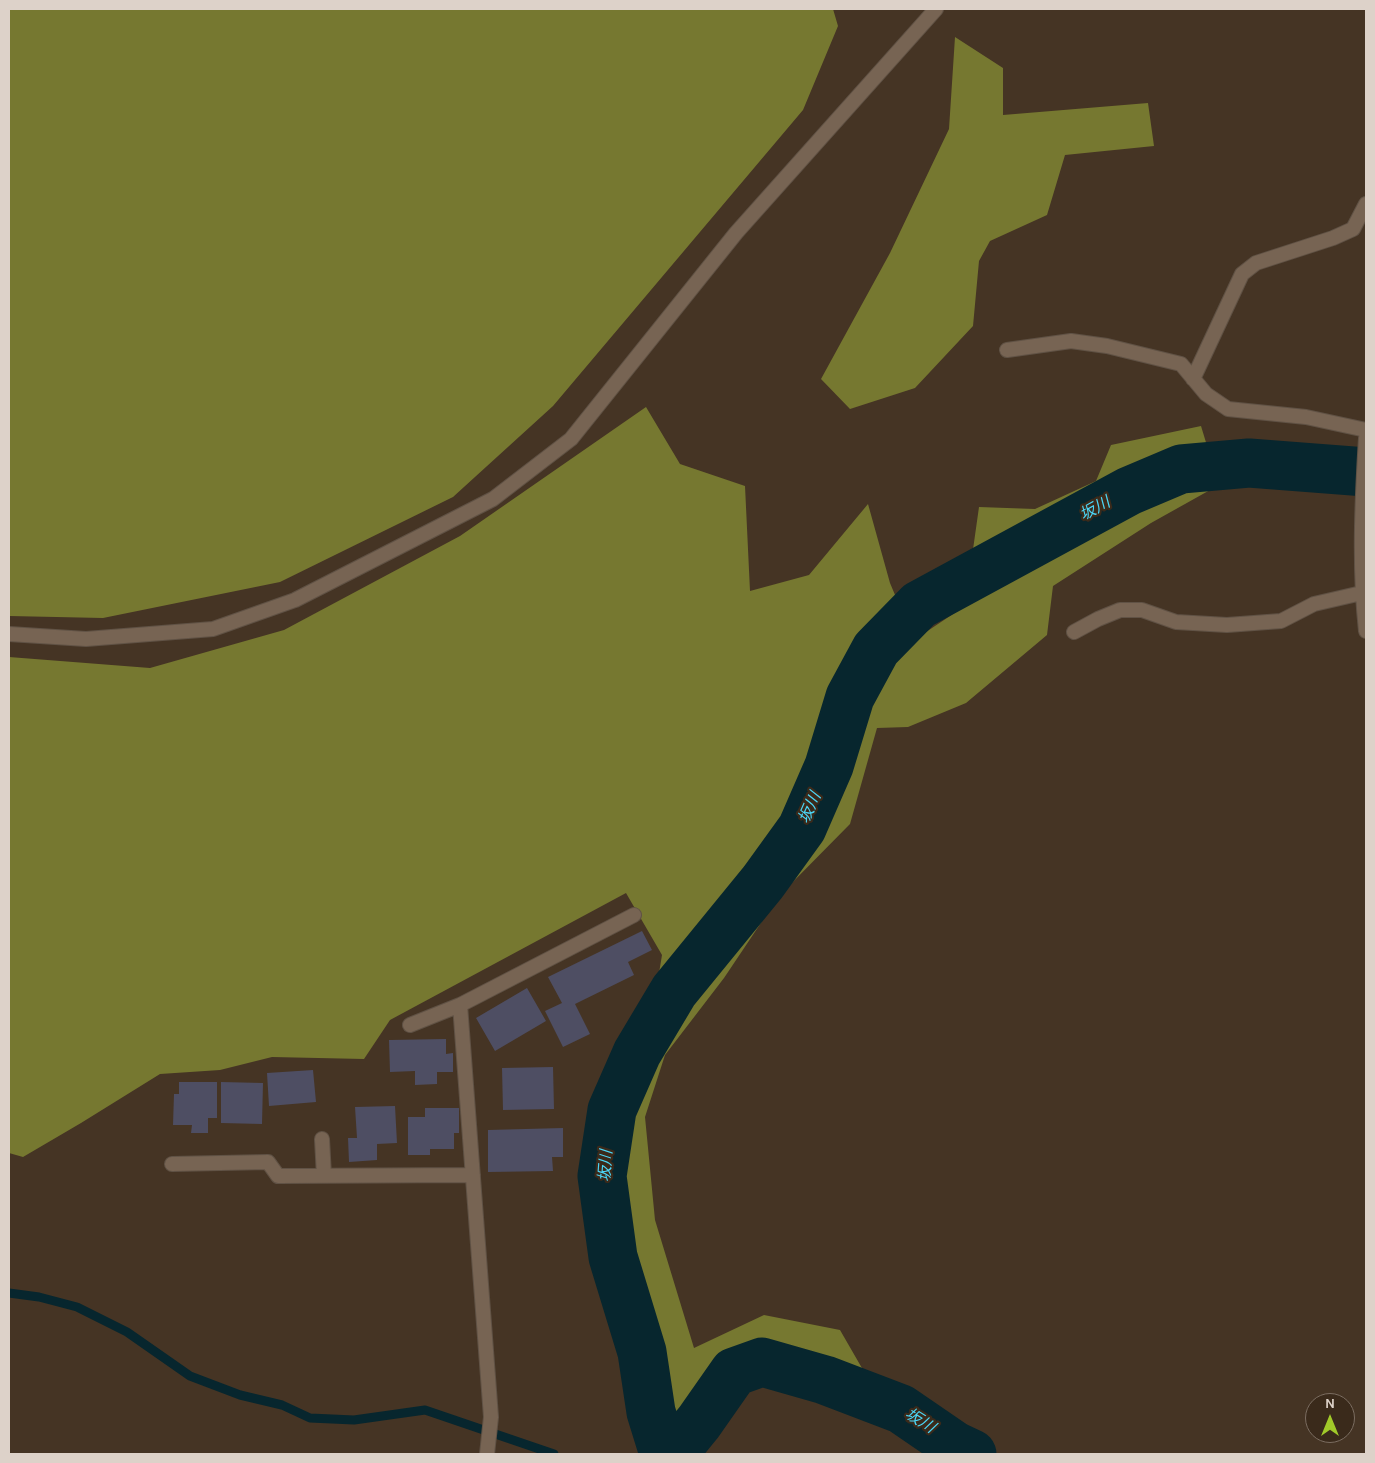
<!DOCTYPE html>
<html>
<head>
<meta charset="utf-8">
<style>
  body { margin:0 }
  #map { position:relative; width:1375px; height:1463px; overflow:hidden; background:#453424; font-family:Karla,sans-serif }
  canvas { display:block }
  .frame { position:absolute; inset:0; border:10px solid #ddd2c9; pointer-events:none }
  .north { position:absolute; left:1305px; top:1393px; width:50px; height:50px; box-sizing:border-box; background:#3a2a1b; border:1px solid #7b6d61; border-radius:50%; rotate:0deg; font-size:14px; font-weight:700; line-height:20px; text-align:center; color:#ddd2c9 }
  .north::after { content:''; display:block; margin:auto; width:18px; height:22px; background:#a1c929; clip-path:polygon(50% 0,100% 100%,50% 72%,0 100%) }
</style>
</head>
<body>
<div id="map">
<canvas width="1375" height="1463"></canvas>
<div class="frame"></div>
<div class="north">N</div>
</div>
<script>
const g = document.querySelector('canvas').getContext('2d');
g.lineJoin = 'round';
function fillPath(path, color) { g.fillStyle = color; g.fill(path, 'evenodd'); }
function trace(path, color, width, dash) { g.strokeStyle = color; g.lineWidth = width; g.lineCap = dash ? 'butt' : 'round'; g.setLineDash(dash || []); g.stroke(path); }
function write(font, color, halo, rows, align = 'center') {
  g.font = font + ' Karla,"Noto Sans JP",sans-serif'; g.lineWidth = 4.5; g.setLineDash([]); g.textBaseline = 'middle'; g.strokeStyle = halo; g.fillStyle = color; for (const [text, x, y, turn = 0] of rows) {
    g.save(); g.translate(x, y); g.rotate((+turn || 0) * Math.PI / 180); g.textAlign = isNaN(turn) ? turn : align; if (halo) g.strokeText(text, 0, 0); g.fillText(text, 0, 0); g.restore();
  }
}
const forest = new Path2D(`
  M9,9H833L838,26L803,110L553,406L453,497L280,582L103,618L9,616Z
  M955,37L1003,68V115L1148,103L1154,146L1065,155L1047,215L990,241L979,261L973,326L915,388L850,409L821,379L890,253L949,129Z
  M646,407L680,464L745,486L750,591L809,575L868,504L890,583L914,640L965,606L979,507L1035,509L1096,481L1111,445L1201,426L1219,485L1151,523L1053,586L1047,635L966,703L908,727L877,728L850,824L779,896L724,978L665,1055L645,1117L655,1220L694,1348L764,1315L840,1330L870,1382L784,1356L742,1353L673,1435L654,1356L625,1250L619,1155L640,1088L662,955L626,893L390,1020L364,1059L272,1057L220,1070L160,1074L81,1123L23,1157L9,1153V657L150,668L284,630L460,536Z`);
const stream = new Path2D(`
  M9,1293L39,1297L77,1307L127,1332L190,1376L240,1395L282,1405L310,1418L354,1420L425,1410L554,1454`);
const river = new Path2D(`
  M664,1454L651,1412L642,1352L613,1257L602,1176L612,1110L637,1053L674,991L763,882L802,828L829,766L850,697L876,649L919,605L1129,491L1181,469L1249,463L1366,472
  M673,1454L699,1422L734,1372L762,1362L825,1380L901,1409L955,1446L972,1454`);
const building = new Path2D(`
  M642,931L652,950L628,962L634,975L575,1004L590,1034L563,1047L545,1011L562,1003L548,977Z
  M527,988L546,1021L495,1051L476,1018Z
  M446,1039V1054L453,1053V1072H437V1084L415,1085V1071L390,1072L389,1040Z
  M553,1067L554,1109L503,1110L502,1068Z
  M313,1070L316,1102L269,1106L267,1073Z
  M179,1082H217V1118H208V1133H191L192,1125H173L174,1094H179Z
  M221,1082L263,1083L262,1124L221,1123Z
  M395,1106L397,1143L377,1144V1160L349,1162L348,1138H357L355,1107Z
  M425,1108H459V1133H454V1149H430V1155H408V1117H425Z
  M563,1128V1157H552L553,1171L488,1172V1130Z`);
const minor = new Path2D(`
  M1007,350L1071,341L1107,346L1181,364L1206,394L1228,409L1306,417L1366,430
  M1193,379L1242,274L1256,263L1333,238L1353,229L1366,204
  M1366,438C1362,503 1359,566 1366,631
  M1074,632L1098,619L1120,610H1142L1176,622L1227,625L1281,621L1314,604L1366,592
  M9,634L86,639L213,629L295,600L493,499L571,439L736,233L936,9
  M410,1025L460,1005
  M322,1139L324,1176
  M172,1164L268,1162L278,1176L473,1175
  M487,1454L491,1417L460,1005L634,915`);
const waterNames = [
  ["坂川",1095,509,-29],
  ["坂川",810,808,-66],
  ["坂川",606,1166,-86],
  ["坂川",920,1421,32]
];
fillPath(forest, '#767830');
trace(stream, '#07262e', 9);
trace(river, '#07262e', 49);
fillPath(building, '#4e4e63');
trace(minor, '#605245', 16);
trace(minor, '#776453', 14);
write('italic 16px', '#4bd6f7', '#3a2a1b', waterNames);
</script>
</body>
</html>
